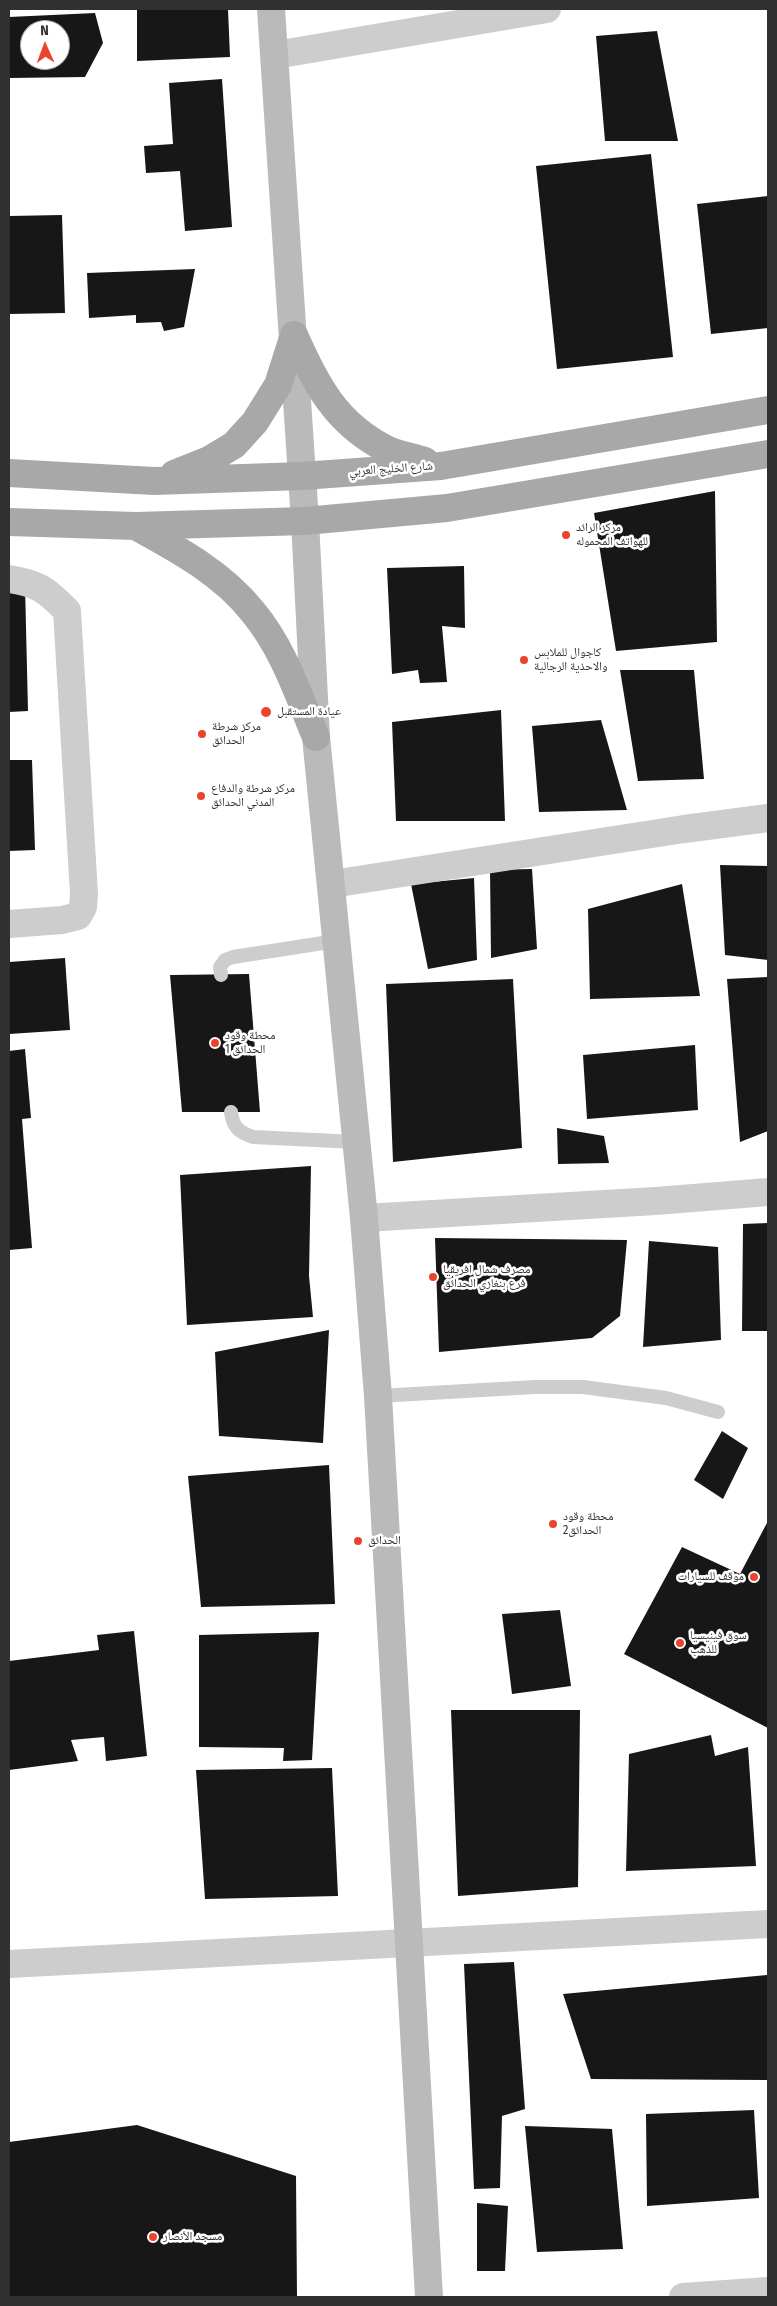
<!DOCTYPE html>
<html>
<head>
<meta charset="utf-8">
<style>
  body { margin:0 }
  #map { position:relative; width:777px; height:2306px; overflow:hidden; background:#fff; font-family:"Fira Sans Condensed",sans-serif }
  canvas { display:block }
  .frame { position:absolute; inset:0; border:10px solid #303030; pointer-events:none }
  .north { position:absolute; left:20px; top:20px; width:50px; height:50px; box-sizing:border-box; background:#fff; border:1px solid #acacac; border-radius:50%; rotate:358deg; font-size:14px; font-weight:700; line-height:20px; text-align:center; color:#303030 }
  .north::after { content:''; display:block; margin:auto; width:18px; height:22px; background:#ec432d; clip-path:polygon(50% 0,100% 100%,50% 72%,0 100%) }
</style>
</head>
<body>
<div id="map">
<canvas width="777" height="2306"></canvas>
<div class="frame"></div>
<div class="north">N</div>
</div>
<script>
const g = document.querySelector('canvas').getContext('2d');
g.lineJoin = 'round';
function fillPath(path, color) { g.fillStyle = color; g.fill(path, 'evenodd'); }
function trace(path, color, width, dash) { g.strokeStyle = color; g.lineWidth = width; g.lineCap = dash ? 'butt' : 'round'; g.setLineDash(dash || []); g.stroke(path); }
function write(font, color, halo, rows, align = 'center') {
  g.font = font + ' "Fira Sans Condensed","Noto Naskh Arabic",sans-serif'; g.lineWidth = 5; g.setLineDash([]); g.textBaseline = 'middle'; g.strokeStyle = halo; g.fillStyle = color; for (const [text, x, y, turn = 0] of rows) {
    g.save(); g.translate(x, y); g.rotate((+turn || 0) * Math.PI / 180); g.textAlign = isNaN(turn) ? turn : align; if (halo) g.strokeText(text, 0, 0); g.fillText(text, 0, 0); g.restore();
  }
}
const building = new Path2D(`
  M137,9H228L230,57L137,61Z
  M95,13L103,43L85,77L9,78V17ZM30,30H60V60H30Z
  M657,31L678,141H605L596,36Z
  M222,79L232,227L185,231L180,171L146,173L144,146L173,144L169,83Z
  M651,154L673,357L557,369L536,166Z
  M768,196V328L711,334L697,204Z
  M62,215L65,313L9,314V216Z
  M195,269L184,327L164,331L161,322L136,323V315L89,318L87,273Z
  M715,491L717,642L616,651L594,513Z
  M464,566L465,628L442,626L447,682L420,683L418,670L392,674L387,568Z
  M9,585H25L28,711L9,712Z
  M620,670H694L704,779L638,781Z
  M501,710L505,821H396L392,722Z
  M601,720L627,810L539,812L532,726Z
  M9,760H32L35,850L9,851Z
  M720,865L768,866V960L725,955Z
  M532,869L537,949L491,958L490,870Z
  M474,878L477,960L428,969L411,884Z
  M682,884L700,996L590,999L588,909Z
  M65,958L70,1030L9,1034V962Z
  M249,974L260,1112H182L170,975Z
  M768,977V1131L740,1142L727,979Z
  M513,979L522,1148L393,1162L386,984Z
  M695,1045L698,1110L587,1119L583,1055Z
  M25,1049L31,1118L22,1119L32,1248L9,1250V1051Z
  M557,1128L604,1136L609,1163L558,1164Z
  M311,1166L309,1276L313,1317L187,1325L180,1175Z
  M768,1223V1331H742L743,1224Z
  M435,1238L627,1240L620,1316L592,1338L439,1352Z
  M649,1241L718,1247L721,1340L643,1347Z
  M329,1330L323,1443L219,1436L215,1352Z
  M722,1431L748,1448L723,1499L694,1480Z
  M329,1465L335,1604L201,1607L188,1476Z
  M768,1521V1728L624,1654L682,1547L740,1574Z
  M560,1610L571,1686L512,1694L502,1614Z
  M134,1631L147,1756L106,1761L104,1737L71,1740L78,1761L9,1770V1661L99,1650L97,1635Z
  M319,1632L312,1760L283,1761L284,1748L199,1747V1635Z
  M451,1710H580L578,1887L458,1896Z
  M711,1735L715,1756L748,1747L756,1866L626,1871L629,1754Z
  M332,1768L338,1896L205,1899L196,1770Z
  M514,1962L525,2109L502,2116L500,2188L474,2189L464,1964Z
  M767,1975L768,2080L591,2079L563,1994Z
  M754,2110L759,2198L647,2206L646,2114Z
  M137,2125L296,2176L297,2297H9V2142Z
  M525,2126L612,2129L623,2249L537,2252Z
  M477,2203L508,2206L505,2271H477Z`);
const lane = new Path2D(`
  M221,975L220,967L225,960L233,957L336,941
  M231,1112C233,1128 239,1132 253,1137L356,1142
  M378,1396L535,1387H583L666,1398L718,1412`);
const street = new Path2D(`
  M275,55L547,9
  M9,579C37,583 47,590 67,611L84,894L83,907L78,916L62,920L9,924
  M332,884L684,829L768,818
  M364,1218L656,1201L768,1192
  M9,1964L768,1924
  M683,2297L768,2291`);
const secondary = new Path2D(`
  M271,9L305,521L316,737L364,1218L378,1396L429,2297`);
const primary = new Path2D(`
  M294,335C316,385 336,424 388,450C399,455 413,457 425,461
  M9,473L154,481L302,476L441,466L768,410
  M174,474L209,460L234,445L255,422L278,385L294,335
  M9,522L136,526L305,521L447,508L768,454
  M137,527C179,550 223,574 253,612C283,648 298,694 316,737`);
const markers = [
  [566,535,5,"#ec432d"],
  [524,660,5,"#ec432d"],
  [266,712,6,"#ec432d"],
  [202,734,5,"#ec432d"],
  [201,796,5,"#ec432d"],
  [215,1043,5,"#ec432d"],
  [433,1277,5,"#ec432d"],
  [553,1524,5,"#ec432d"],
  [358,1541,5,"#ec432d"],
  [754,1577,5,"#ec432d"],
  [680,1643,5,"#ec432d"],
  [153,2237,5,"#ec432d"]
];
const streetNames = [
  ["شارع الخليج العربي",391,469,-4]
];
const poiNames = [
  ["مركز الرائد",576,528],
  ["للهواتف المحموله",576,542],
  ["كاجوال للملابس",534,653],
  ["والاحذية الرجالية",534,667],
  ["عيادة المستقبل",277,712],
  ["مركز شرطة",212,727],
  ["الحدائق",212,741],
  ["مركز شرطة والدفاع",211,789],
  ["المدني الحدائق",211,803],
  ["محطة وقود",225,1036],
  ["الحدائق 1",225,1050],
  ["مصرف شمال افريقيا",443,1270],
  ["فرع بنغازي الحدائق",443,1284],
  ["محطة وقود",563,1517],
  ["الحدائق2",563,1531],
  ["الحدائق",368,1541],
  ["موقف للسيارات",744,1577,"right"],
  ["سوق فينيسيا",690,1636],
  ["للذهب",690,1650],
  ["مسجد الأنصار",163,2237]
];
fillPath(building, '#171717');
trace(lane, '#cdcdcd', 14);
trace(street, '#cdcdcd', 28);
trace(secondary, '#bababa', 28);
trace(primary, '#a8a8a8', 28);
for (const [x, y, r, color] of markers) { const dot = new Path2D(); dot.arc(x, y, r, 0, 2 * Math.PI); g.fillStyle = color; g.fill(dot); trace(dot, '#fff', 2); }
write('12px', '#303030', '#fff', streetNames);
write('12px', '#303030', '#fff', poiNames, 'left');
</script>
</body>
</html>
